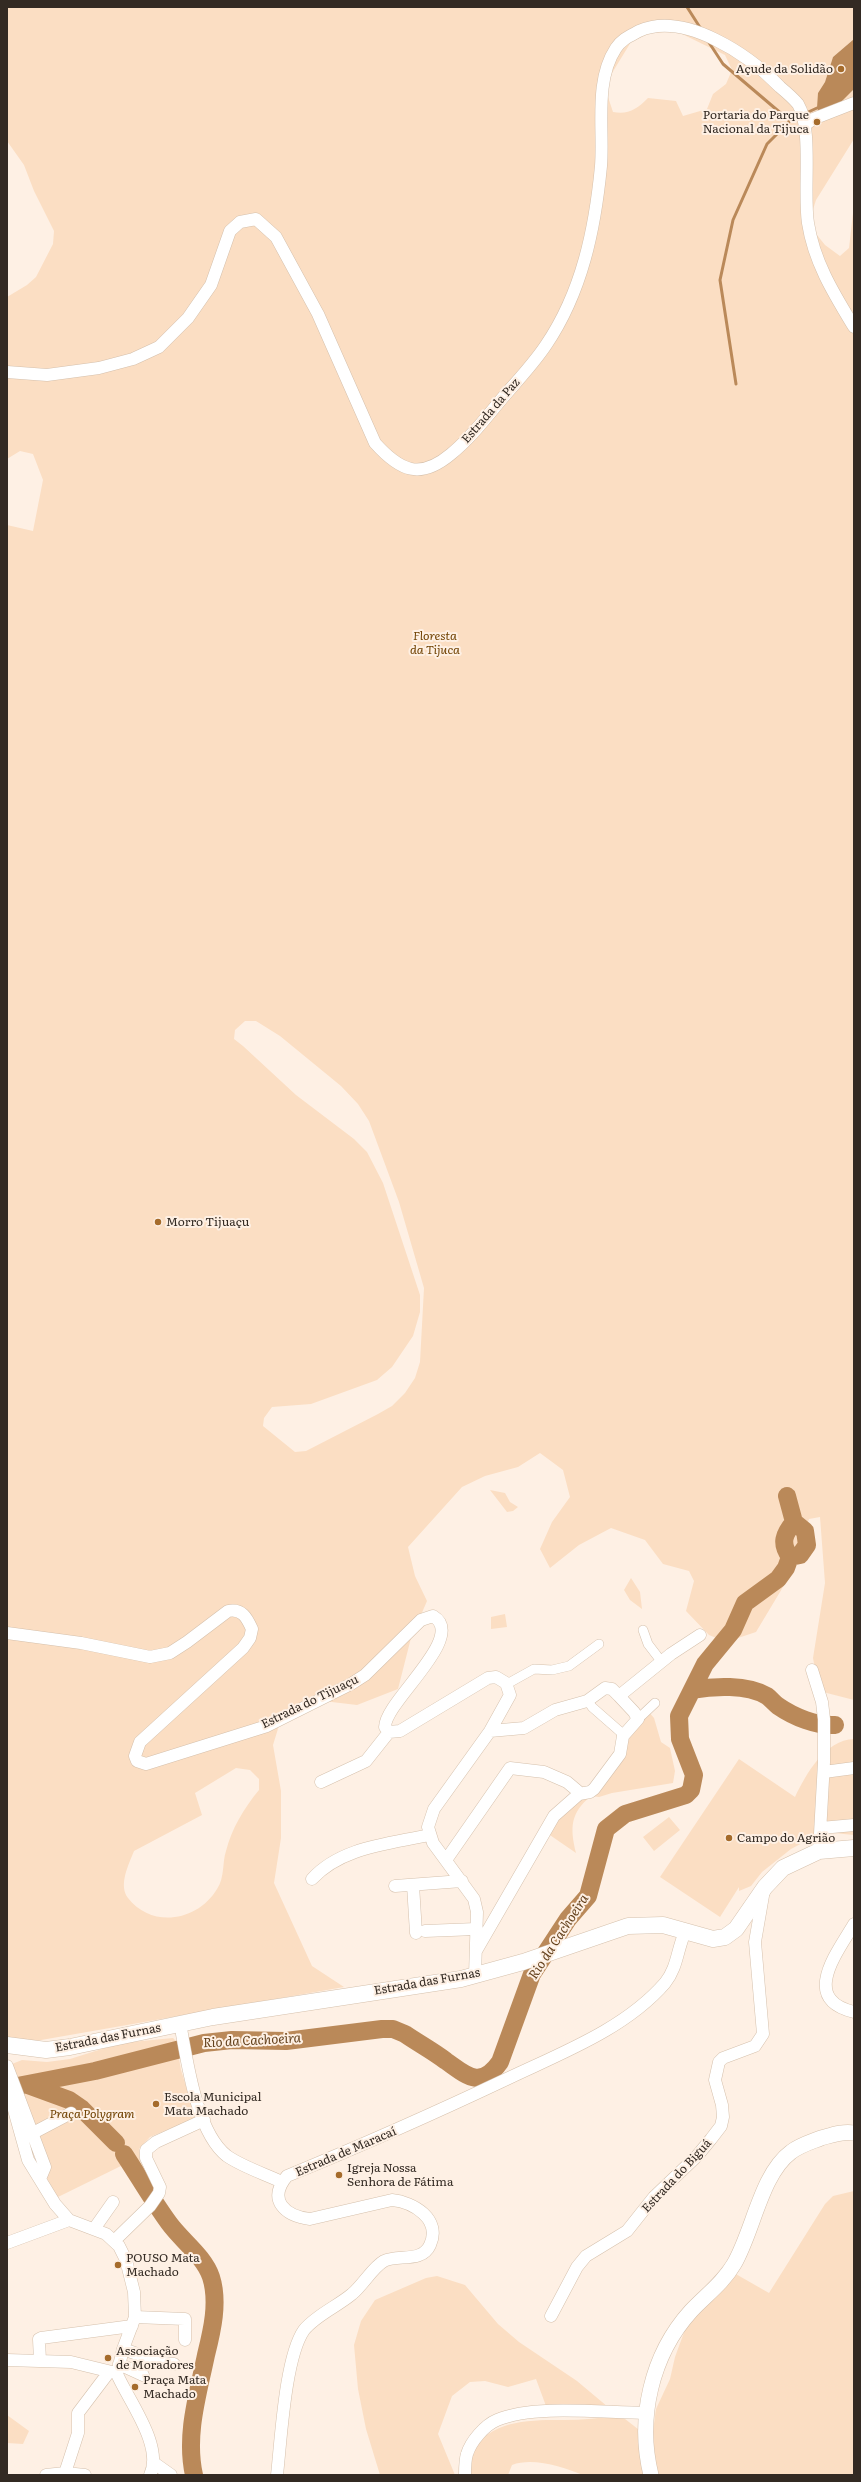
<!DOCTYPE html>
<html>
<head>
<meta charset="utf-8">
<style>
  body { margin:0 }
  #map { position:relative; width:861px; height:2482px; overflow:hidden; background:#fef0e4; font-family:Literata,serif }
  canvas { display:block }
  .frame { position:absolute; inset:0; border:8px solid #332a23; pointer-events:none }
</style>
</head>
<body>
<div id="map">
<canvas width="861" height="2482"></canvas>
<div class="frame"></div>
</div>
<script>
const g = document.querySelector('canvas').getContext('2d');
g.lineJoin = 'round';
function fillPath(path, color) { g.fillStyle = color; g.fill(path, 'evenodd'); }
function trace(path, color, width, dash) { g.strokeStyle = color; g.lineWidth = width; g.lineCap = dash ? 'butt' : 'round'; g.setLineDash(dash || []); g.stroke(path); }
function write(font, color, halo, rows, align = 'center') {
  g.font = font + ' Literata,serif'; g.lineWidth = 4; g.setLineDash([]); g.textBaseline = 'middle'; g.strokeStyle = halo; g.fillStyle = color; for (const [text, x, y, turn = 0] of rows) {
    g.save(); g.translate(x, y); g.rotate((+turn || 0) * Math.PI / 180); g.textAlign = isNaN(turn) ? turn : align; if (halo) g.strokeText(text, 0, 0); g.fillText(text, 0, 0); g.restore();
  }
}
const green = new Path2D(`
  M7,7H854V39L833,57L825,82L818,93L846,96L854,89V139L816,200L810,219L813,230L825,245L840,256L849,248L854,204V1700L819,1691L813,1658L825,1583L820,1517L809,1519L792,1572L756,1632L726,1642L709,1635L686,1611L694,1581L689,1571L663,1564L645,1540L611,1528L579,1545L550,1568L540,1549L552,1522L570,1497L563,1470L540,1453L518,1467L485,1476L462,1487L408,1547L415,1576L427,1601L411,1638L398,1689L357,1705L315,1700L281,1719L273,1745L281,1791V1838L274,1883L312,1966L344,1987L7,2046V525L33,531L43,480L33,454L20,451L7,459V297L27,285L36,277L53,244L54,231L34,191L24,165L7,141ZM676,31L725,55L732,70L726,84L713,94L707,109L683,116L676,101L648,98C637,109 628,115 613,112L606,91L612,73L631,42L650,33ZM245,1021H256L280,1036L341,1086L358,1104L369,1121L399,1202L424,1288L420,1362L415,1378L405,1393L392,1406L378,1414L306,1451L295,1452L263,1426L264,1418L272,1407L311,1404L377,1380L392,1367L413,1336L420,1312V1295L383,1183L367,1152L354,1139L296,1095L243,1046L234,1039L235,1030ZM236,1768L250,1770L259,1779V1790C244,1808 232,1828 226,1851C222,1863 225,1877 217,1889C198,1921 152,1929 128,1898C118,1885 129,1864 134,1851L202,1815L195,1793Z
  M490,1490L505,1493L510,1502L518,1507L513,1511L507,1512Z
  M631,1578L640,1592L642,1609L630,1600L624,1590Z
  M505,1614L507,1627L491,1629V1617Z
  M648,1711L654,1718L661,1742L670,1748L675,1771L673,1783L612,1793L599,1797L591,1796C570,1813 570,1828 576,1853L544,1831L585,1793L621,1750Z
  M854,1739V1835L823,1832L791,1849L762,1872L751,1886L739,1891V1887L720,1917L660,1877L739,1759L795,1797C806,1774 825,1740 854,1739Z
  M669,1817L680,1830L654,1851L643,1837Z
  M173,2038L176,2041L181,2070L196,2118L150,2137L139,2149L140,2162L155,2193L148,2203L125,2164L58,2197L55,2195L47,2178L12,2064L22,2060L47,2062L70,2059L121,2043Z
  M854,2191V2475H583C563,2467 533,2457 512,2465L508,2475H468C468,2469 468,2459 471,2454C489,2419 531,2420 564,2420C583,2420 601,2418 620,2415L643,2433L653,2431L656,2409L670,2379L675,2357L690,2316L734,2273L769,2293L825,2204L833,2196Z
  M437,2276L465,2285L498,2324L519,2342L577,2381L608,2407L546,2406L536,2379L508,2387L485,2381L470,2382L452,2396L438,2434L455,2475H380L366,2429L358,2389L354,2345L361,2321L375,2300L426,2278Z
  M7,2415L29,2431L23,2444L7,2443Z`);
const water = new Path2D(`
  M854,39V89L835,108L820,114L817,108L818,93L825,82L833,57Z`);
const stream = new Path2D(`
  M687,7L701,29
  M708,41L723,64L790,121
  M804,114L817,108
  M736,384L720,280L733,220L767,144L790,121L799,117`);
const river = new Path2D(`
  M790,1557L800,1555L807,1545L805,1531L794,1522
  M692,1690C713,1686 747,1684 767,1696C771,1699 774,1703 778,1706C794,1717 816,1726 835,1725
  M28,2085L69,2100L82,2109L116,2143
  M7,2088L95,2071L204,2043L232,2040L286,2041L382,2029H393L405,2034C418,2043 433,2051 446,2061C466,2075 480,2090 500,2062L532,1974L568,1919L588,1896L606,1829L625,1814L686,1795L691,1790L694,1775L680,1739L679,1716L705,1664L733,1630L745,1603L778,1579L786,1568L790,1557C780,1543 784,1534 794,1522L787,1496
  M124,2154C139,2177 153,2201 169,2223C182,2241 204,2256 211,2277C219,2302 212,2331 206,2355C198,2394 185,2435 194,2475`);
const pedestrian = new Path2D(`
  M643,1630L648,1644L661,1661
  M507,1684L534,1669L552,1670L569,1666L599,1644
  M588,1701L592,1707L624,1735
  M638,1719L655,1703`);
const minor = new Path2D(`
  M805,125L813,119L854,103
  M7,372L47,375L99,368L133,359L159,347L188,318L211,285L230,231L240,222L256,219L276,237L318,314L375,443C400,471 420,480 451,454C472,437 487,416 505,395C519,379 534,363 546,345C582,292 595,229 601,166C604,129 594,81 616,48C622,39 630,36 639,31C685,11 749,55 780,87C786,92 793,98 798,104C813,129 803,191 808,223C814,262 834,294 854,327
  M7,1633L81,1643L150,1657L170,1653L187,1642L228,1611C242,1608 247,1618 252,1629L250,1638L243,1648L140,1742L135,1756L137,1761L146,1764L267,1726L351,1684L365,1675L421,1620L433,1616C468,1637 385,1701 385,1727L389,1732L400,1731L488,1678L496,1677L506,1683L510,1695L490,1731L434,1809L428,1827L433,1843L474,1899L477,1912L475,1975
  M812,1670L822,1702L824,1719V1762L819,1851
  M490,1731L524,1728L555,1710L587,1701L605,1688L612,1689L619,1696L671,1654L700,1635
  M824,1772L854,1768
  M321,1782L366,1761L389,1732
  M821,1828L854,1825
  M446,1860L510,1768L544,1772L567,1782L580,1793
  M312,1879C341,1847 389,1844 429,1835
  M413,1885L416,1933
  M395,1886L462,1881
  M854,1924C837,1953 800,1999 854,2012
  M425,1931L476,1929
  M476,1951L554,1816L579,1794L590,1792L594,1789L620,1754L623,1736L638,1719L634,1712L619,1696
  M180,2023C187,2060 196,2132 227,2156C243,2167 265,2174 282,2182
  M7,2066L45,2167L40,2179
  M7,2085L28,2160L55,2204L69,2220L106,2234L119,2246L126,2260L134,2292L135,2317L123,2349L117,2374C128,2400 164,2446 150,2475
  M33,2133L71,2113
  M94,2229L113,2202
  M114,2241L150,2206L159,2193L160,2187L146,2158V2150L156,2142L204,2120
  M7,2243L69,2220
  M551,2316L577,2267L586,2256L627,2231L654,2197L697,2156L711,2139L721,2126L723,2117L722,2105L715,2080L719,2062L723,2058L755,2046L763,2034L755,1942L764,1890
  M135,2317L185,2319V2340
  M123,2349L163,2363L174,2364
  M7,2360L71,2362L116,2373
  M40,2361L39,2339L41,2338L132,2326
  M119,2364L143,2375
  M154,2463L171,2475
  M65,2473L85,2475
  M46,2475L65,2473L78,2433V2413L109,2372
  M277,2475C281,2440 285,2357 304,2330C316,2315 338,2306 352,2294C363,2285 373,2267 384,2261C398,2254 422,2263 430,2245C442,2219 413,2202 392,2200L310,2219C285,2216 267,2200 287,2176C363,2145 437,2112 511,2077C564,2052 626,2028 665,1983C678,1967 677,1948 686,1930
  M465,2475C465,2469 465,2460 467,2454C471,2441 485,2425 497,2420C535,2404 604,2413 646,2413`);
const tertiary = new Path2D(`
  M651,2475C637,2419 651,2355 691,2311C706,2295 723,2283 734,2264C753,2232 761,2174 791,2152C800,2145 811,2142 821,2138C832,2135 843,2131 854,2133`);
const secondary = new Path2D(`
  M7,2045L46,2050L70,2047L213,2017L461,1979L523,1962L628,1926L663,1925L713,1939L725,1937L736,1929L765,1887L783,1868L819,1851L854,1848`);
const markers = [
  [841,69,4,"#a56b2b"],
  [817,122,4,"#a56b2b"],
  [158,1222,4,"#a56b2b"],
  [729,1838,4,"#a56b2b"],
  [156,2104,4,"#a56b2b"],
  [339,2175,4,"#a56b2b"],
  [118,2265,4,"#a56b2b"],
  [108,2358,4,"#a56b2b"],
  [135,2387,4,"#a56b2b"]
];
const poiNames = [
  ["Açude da Solidão",833,69,"right"],
  ["Portaria do Parque",809,115,"right"],
  ["Nacional da Tijuca",809,129,"right"],
  ["Morro Tijuaçu",166,1222],
  ["Campo do Agrião",737,1838],
  ["Escola Municipal",164,2097],
  ["Mata Machado",164,2111],
  ["Igreja Nossa",347,2168],
  ["Senhora de Fátima",347,2182],
  ["POUSO Mata",126,2258],
  ["Machado",126,2272],
  ["Associação",116,2351],
  ["de Moradores",116,2365],
  ["Praça Mata",143,2380],
  ["Machado",143,2394]
];
const streetNames = [
  ["Estrada da Paz",491,411,-49],
  ["Estrada do Tijuaçu",310,1702,-26],
  ["Estrada das Furnas",427,1982,-10],
  ["Estrada das Furnas",108,2038,-11],
  ["Estrada de Maracaí",346,2152,-23],
  ["Estrada do Biguá",677,2176,-47]
];
const parkNames = [
  ["Floresta",435,636],
  ["da Tijuca",435,650],
  ["Praça Polygram",92,2114]
];
const waterNames = [
  ["Rio da Cachoeira",559,1937,-57],
  ["Rio da Cachoeira",252,2041,-3]
];
fillPath(green, '#fbdec3');
fillPath(water, '#ba8959');
trace(stream, '#ba8959', 3);
trace(river, '#ba8959', 18);
trace(pedestrian, '#d5c0ac', 10);
trace(minor, '#d5c0ac', 13);
trace(tertiary, '#d5c0ac', 16);
trace(secondary, '#d5c0ac', 17);
trace(pedestrian, '#fff', 9);
trace(minor, '#fff', 12);
trace(tertiary, '#fff', 15);
trace(secondary, '#fff', 16);
for (const [x, y, r, color] of markers) { const dot = new Path2D(); dot.arc(x, y, r, 0, 2 * Math.PI); g.fillStyle = color; g.fill(dot); trace(dot, '#fef0e4', 1.5); }
write('12px', '#332a23', '#fef0e4', poiNames, 'left');
write('12px', '#332a23', '#fef0e4', streetNames);
write('italic 12px', '#714202', '#fef0e4', parkNames);
write('italic 13px', '#63401b', '#fef0e4', waterNames);
</script>
</body>
</html>
